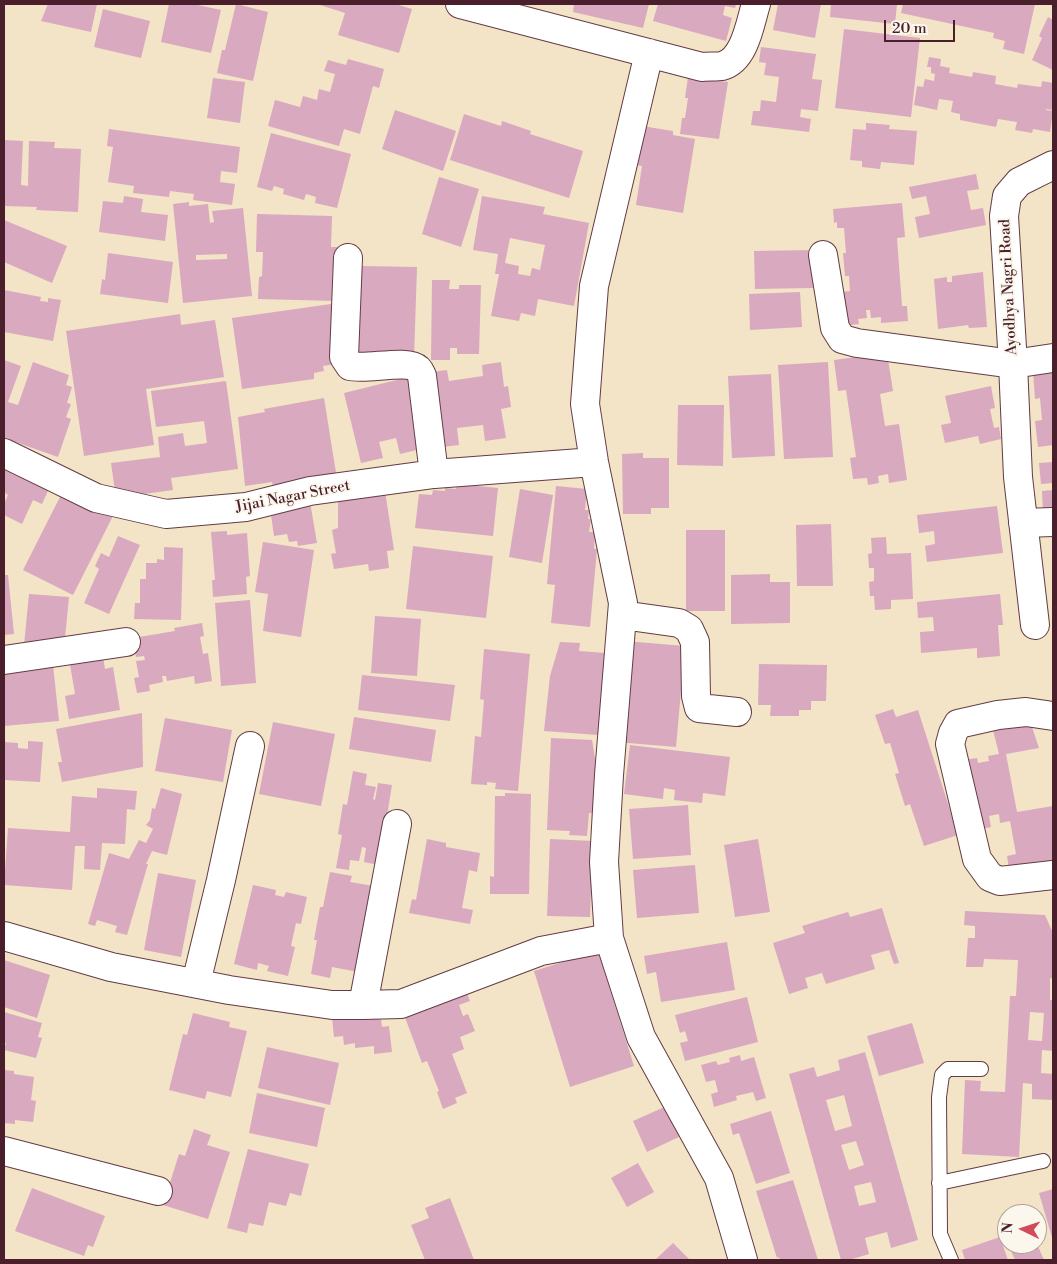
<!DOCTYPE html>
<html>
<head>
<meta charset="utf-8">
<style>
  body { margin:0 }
  #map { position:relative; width:1057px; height:1264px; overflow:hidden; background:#f3e3c7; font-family:"Libre Bodoni",serif }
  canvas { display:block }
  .frame { position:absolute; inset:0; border:5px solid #4a1f2b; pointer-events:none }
  .north { position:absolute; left:997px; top:1204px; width:50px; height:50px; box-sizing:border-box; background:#fbf7ec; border:1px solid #b4a19f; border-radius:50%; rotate:274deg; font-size:14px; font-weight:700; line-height:20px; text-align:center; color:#4a1f2b }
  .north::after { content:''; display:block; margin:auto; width:18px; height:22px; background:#d1495b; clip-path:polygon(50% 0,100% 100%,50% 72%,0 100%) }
  .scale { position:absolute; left:884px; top:20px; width:71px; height:22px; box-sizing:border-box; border:2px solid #4a1f2b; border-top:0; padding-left:6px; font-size:15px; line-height:18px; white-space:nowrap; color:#4a1f2b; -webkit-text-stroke:4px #fbf7ec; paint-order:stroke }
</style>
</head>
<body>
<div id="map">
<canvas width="1057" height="1264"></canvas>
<div class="frame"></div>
<div class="north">N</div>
<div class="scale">20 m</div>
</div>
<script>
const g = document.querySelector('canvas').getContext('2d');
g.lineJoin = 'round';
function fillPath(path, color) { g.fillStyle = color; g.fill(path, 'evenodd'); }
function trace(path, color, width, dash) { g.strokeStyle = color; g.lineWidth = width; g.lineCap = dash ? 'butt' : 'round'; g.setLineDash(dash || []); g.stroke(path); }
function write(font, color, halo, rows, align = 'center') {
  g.font = font + ' "Libre Bodoni",serif'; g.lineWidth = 4; g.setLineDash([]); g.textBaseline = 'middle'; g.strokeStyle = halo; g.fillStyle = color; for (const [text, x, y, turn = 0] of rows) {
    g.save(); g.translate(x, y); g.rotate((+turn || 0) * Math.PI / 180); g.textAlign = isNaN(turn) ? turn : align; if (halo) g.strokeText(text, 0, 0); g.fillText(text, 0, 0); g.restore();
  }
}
const building = new Path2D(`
  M48,4H97L91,32L41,21Z
  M169,4H193L221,10L211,53L161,42Z
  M236,4L268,12L253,81L217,73L222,50H225Z
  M317,4H395L412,9L399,53L338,35L345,13Z
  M574,4H649L643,28L573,12Z
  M658,4H736L735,8L725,6L723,15L732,18L726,41L653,21Z
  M778,4H821L815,38L773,30Z
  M831,4H897L895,24L830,17Z
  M903,4H1035L1024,54L1003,49L1005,41L993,38L994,33L901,13Z
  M103,9L150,21L141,58L94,47Z
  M1048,17L1053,20V70L1032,60L1042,38L1039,36Z
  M844,29L920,38L911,117L835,108Z
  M761,47L816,54L812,79L822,80L818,111L801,109L800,117L811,119L809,132L751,125L753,111H760L761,100L776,102L779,77L764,75L766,63L759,62Z
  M929,57L941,59L940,66L950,68L949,73L972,77L973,72L996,76L995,84L1017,88L1018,84L1041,87L1042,81L1053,83V110L1046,109V110L1053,111L1050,132L1033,129L1032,133L1015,130L1017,122L998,119L996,127L960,120V114L951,112L953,101L939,99L937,110L914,105L917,86L923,87L925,79L934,81L935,74L931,73V67H927Z
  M348,59L384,69L379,88L373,86L360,134L344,129L339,146L268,126L275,100L300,107L303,96L317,100L319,89L330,92L335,74L324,71L328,60L346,65Z
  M688,77L728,82L719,139L680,134L682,118H685L688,98H685Z
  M213,78L245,82L240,123L207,118Z
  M395,110L456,131L443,171L382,149Z
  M464,114L501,126L502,121L531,131L530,134L583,151L569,198L450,160Z
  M866,123L890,125L889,129L917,131L914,165L881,162L880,169L862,167V161L850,160L853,129L866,130Z
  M642,126L673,131V135L695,139L683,213L636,205L642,166L636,165Z
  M109,129L240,147L237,173L221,171L220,182L235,184L232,205L193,200L194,194L170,191L169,197L133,193L134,186L108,182L113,147L107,146Z
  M271,133L351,154L337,208L315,203L316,197L306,194L304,200L283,194L284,189L274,186L272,191L257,187Z
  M4,140L23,141L21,185L28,186L29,141L55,142L54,148L81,149L78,212L36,210L37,207L4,206Z
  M976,174L979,189L967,191L971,210L983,208L986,225L919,238L915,217L930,214L926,196L912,199L909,187Z
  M439,177L479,189L461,247L422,234Z
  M124,196L143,199L141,212L168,215L165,241L99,232L103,201L123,203Z
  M482,196L545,207L543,214L589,223L574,306L538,299L535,316L521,313L519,321L491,316L499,274H495L498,254L473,250ZM510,238L545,245L540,270L532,268L530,276L518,274L519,266L505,263Z
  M189,202V206L208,204L210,223L214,222L212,211L243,208L252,296L183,303L173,204ZM227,254V259L196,260V255Z
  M902,203L905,237L897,238L902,306H907L908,321L881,323V317L871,318L870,310H866L867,318L858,319L859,324L842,326V292L850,291L849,276H845L843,253H846L844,228H837V222L834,223L833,209Z
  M257,214L332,216L331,247H337V269H333L332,280H336V301L258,299L259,277L262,276L263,252H256Z
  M4,220L67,246L52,283L4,262Z
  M813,250V288L755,289L754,251Z
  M108,253L173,262L168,303L100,294L102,279L105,280Z
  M361,266L417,267L414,358L358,356Z
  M983,272L987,327L969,328L968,325L938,329L934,279L947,277V282H952V276Z
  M432,280H450L449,289H459V285H481L479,354H457V348H450V360H431Z
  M4,290L41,297L40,301L48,302V298L61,300L53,341L4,332Z
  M800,292L802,327L750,330L749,294Z
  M331,304L337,347L336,364L323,366L324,371L314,373V379L242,389L232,318Z
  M180,314L181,325L215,320L224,377L146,389L154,445L84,456L66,331Z
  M887,353L893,391L880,394L885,426L899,424L907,480L889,483L888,474L878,476L879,483L868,485L867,478L853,479L850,458L856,457L846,390L838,391L834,360Z
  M4,360L21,366L8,402L18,405L33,362L69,375L66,385L72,387L67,403L71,404L66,417L71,419L58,457L4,438Z
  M501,362L504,387L508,386L511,407L501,409L506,438L485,441L483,425L457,428L459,445L442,447L431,372L447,370L449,381L483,376L482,365Z
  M828,362L833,457L784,459L778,365Z
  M1053,369V445L1038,447L1035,421L1042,420L1040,398L1035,399L1033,371Z
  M771,374L775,456L732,458L728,376Z
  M409,377L421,449L400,454L396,438L379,442L383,458L361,463L344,393Z
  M226,381L238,469L171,478L173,490L116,498L111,463L160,457L158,437L183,433L185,446L207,443L204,421L156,427L151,391Z
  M991,386L995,408L990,409L994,428L999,427L1001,439L980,444L978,436L945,443L941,425L951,423L945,396Z
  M324,398L336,473L308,478L274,490L272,482L245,486L238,417L265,412L264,409Z
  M678,405H724L723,466L677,465Z
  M643,453V458H669V508H651V514H623L622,454Z
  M4,461L51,484L42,504L33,500L22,524L4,515V504L8,495L4,492Z
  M1053,462V483L1041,484L1039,463Z
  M457,484L498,488L493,536L415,528L419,494L432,495L433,490L445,491V488L456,489Z
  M556,486L587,489L585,510H589L588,519H591L589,532H595L594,549H597L590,627L551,623L555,585L547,584Z
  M65,487L115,512L73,595L23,570Z
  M520,489L553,495L542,563L509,557Z
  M1053,490V513H1043L1042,491Z
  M385,491L394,550L387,551L389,568L369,571L368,564L334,569L331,554L336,553L332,530L338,528V498Z
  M309,496L317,543L298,546L297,541L289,542L287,534L274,536L270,508Z
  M997,506L1003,553L927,562L925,546L935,544L934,531L919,533L917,515Z
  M831,524L833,586H797L796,525Z
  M686,530H725V611H686Z
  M227,531V535L247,533L250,576L246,577L247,594L213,597L212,580H215L211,532Z
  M118,536L140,545L109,614L84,603L99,569L95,566L101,553L109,557Z
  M886,537L887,554L911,553L913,599L891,600V609L875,610L874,596H870L869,582L874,581V568H869L868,554L872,553L871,538Z
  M263,542L314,550L301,637L263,631L268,594L255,592Z
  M413,546L493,556L486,618L406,609Z
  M164,547L183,548L181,620L134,619L135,603H140V579H146V563H157V559L164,560Z
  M770,574V582H790V623L731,624V575Z
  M4,575H8L14,634L4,635Z
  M29,594L69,597L64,648L24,645Z
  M1000,594L1003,625H998L1000,656L977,658V648L921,653L920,632L934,631L933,617L918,618L917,602Z
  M250,600L256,683L221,686L215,603Z
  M375,616L421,619L417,676L371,673Z
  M202,623L204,636L200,637L203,654L208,653L212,681L195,684L194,676L167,681L166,676H162L163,682L149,685L150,691L137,693L134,678L139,677L136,661L145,660L144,656L136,657L133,638L175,631L174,628Z
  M625,641L685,646L676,747L616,742Z
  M560,642L580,643L579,651L605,653L598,735L544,731L550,676Z
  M484,649L530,654L518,791L495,789L496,783L487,782V785L471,784L475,736L481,737L484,700L480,699Z
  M102,650L105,669L113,667L120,710L69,719L65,696L75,694L69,659Z
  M759,664L827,665L826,701H811V710H799V716H770L771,705H758Z
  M53,665L59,721L4,726V670Z
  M362,675L455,685L450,721L358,710Z
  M893,709L896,717L918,710L958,835L924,846L910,804L905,806L895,774L899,773L890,743L885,744L875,715Z
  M142,713L143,767L62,782L58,762H62L56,729Z
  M354,717L436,730L431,762L349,749Z
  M165,718L232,730L223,782L155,771Z
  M1030,721L1039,748L1006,754L1017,812L1053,806V866L1010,874L1007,856L1016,854L1010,821L1000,823L999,814L989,816L991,827L977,830L964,760L977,758L978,763L989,761L988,756L999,754L992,726Z
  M273,722L335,734L321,806L259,794Z
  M551,738L592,740L600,788L599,814L589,813L587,836L569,835L570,831L547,830Z
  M28,741L43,742L40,782L4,780V742L18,743V748L28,749Z
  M630,745L730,757L725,796L703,793L702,803L674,800L675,790L664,788L663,799L624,794Z
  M353,771L367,774L365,785L376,787L373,799L375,800L378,783L392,785L379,865L364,862L366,848L362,847L359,861L350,860L349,870L336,868L342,835L338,834L343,804L347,805Z
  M97,788L137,791L135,810L127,809L125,844L102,843L100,870L84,869L85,846H75L72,890L4,885L8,828L70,832L72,796L97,798Z
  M161,788L182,794L167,855L152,851L146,864H148L127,935L115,932L117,926L97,920L95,926L88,924L109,853L129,859L139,840L146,843L153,829L146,825L150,820L152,808L155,809Z
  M505,793L531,794L529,894H490V876L494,877L495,796H505Z
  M688,805L691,855L633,859L629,809Z
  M427,839L446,843V847L480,853L477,872L469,870L462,908L473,910L470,924L409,913L412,899L416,900Z
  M550,839L593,841L590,917L547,916Z
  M758,839L770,912L735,917L724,845Z
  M695,865L699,913L637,918L633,870Z
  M330,872L352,876L350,882L374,886L358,972L332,967L330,978L311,974L317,940H314L320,907H323Z
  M158,873L196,880L181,957L144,950Z
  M253,885L276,890L275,895L284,897L286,892L307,897L301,924L296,923L291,946L295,947L288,976L267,971L269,966L258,963L257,970L234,964Z
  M882,908L899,963L894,964L889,950L871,955L875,969L826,984L822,973L805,978L808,988L789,994L773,943L805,933L802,926L848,912L850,917Z
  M965,911L1045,915L1053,933V979L1050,978V1000H1053V1051L1042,1050L1041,1073L1053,1074V1100L1032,1099V1084L1023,1083L1019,1157L962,1154L965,1080L981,1081L980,1091L1005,1092L1010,996H1016L1018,960L984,959L983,967H966L968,938H975V926L964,925ZM1030,1012L1044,1013L1042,1041L1028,1040Z
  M727,942L735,990L661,1002L656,972L647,974L644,956Z
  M598,951L634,1066L570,1087L534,971Z
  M4,960L50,975L37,1018L4,1007Z
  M465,988L470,1001L459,1005L463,1016L468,1014L475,1031L460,1037L464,1049L452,1054L467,1093L455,1098L457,1103L443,1109L437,1092L439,1091L427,1061L422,1063L403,1012Z
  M747,997L758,1042L685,1061L680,1043L688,1041L685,1031L680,1033L675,1015Z
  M4,1012L42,1023L38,1037L42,1038L36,1058L4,1050L6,1043H4Z
  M380,1012L382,1027L389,1026L392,1052L374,1054V1046L355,1048V1043L344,1045L343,1036L334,1037L332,1017Z
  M193,1013L230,1022L229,1027L247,1031L231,1097L207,1091L205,1099L169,1090L183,1034L187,1035Z
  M912,1023L924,1063L879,1076L867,1036Z
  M267,1047L339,1063L330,1105L258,1088Z
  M865,1052L918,1240L891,1248L887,1232L865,1238L869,1254L849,1260H841L789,1074L814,1067L817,1077L840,1070L838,1060ZM844,1095L852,1126L835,1131L826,1100ZM856,1141L864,1165L849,1170L841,1145ZM871,1182L876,1202L859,1206L854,1186Z
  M740,1055L741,1061L754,1057L766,1098L756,1101L753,1092L736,1096L737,1100L714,1107L711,1094L718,1092L715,1080L706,1082L701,1065L716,1061L718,1065L730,1062L729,1058Z
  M4,1070L14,1071V1074L34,1077L31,1100L36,1101L33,1122L15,1120V1124L4,1123Z
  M257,1093L325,1108L317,1147L249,1133Z
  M669,1105L683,1135L647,1152L633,1121Z
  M771,1111L790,1173L756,1184L739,1133L733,1135L730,1124Z
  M194,1129L211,1135L207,1145L230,1152L208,1219L163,1205L179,1154L185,1156Z
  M248,1149L309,1164L301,1196L290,1193L286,1206L269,1202L263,1226L249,1223L247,1233L227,1228Z
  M638,1163L654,1192L627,1207L611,1178Z
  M793,1180L818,1260H780L779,1257L777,1258L756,1191Z
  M32,1188L105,1216L93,1247L88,1245L84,1256L15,1231Z
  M1053,1189V1241L1039,1193Z
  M450,1198L474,1260H425L411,1225L429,1218L425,1208Z
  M1000,1237L1008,1260H965L962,1250Z
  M673,1243L690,1260H655Z
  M1008,1244H1037L1044,1260H1015Z`);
const lane = new Path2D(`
  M939,1183L1043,1161
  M951,1260L940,1234L939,1097L942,1075L948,1069H981`);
const street = new Path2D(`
  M460,4L702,67C708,66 716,67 722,66C745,60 750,23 756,4
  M649,53L594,286L585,404L594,462L623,603L609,775L604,862L609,938L641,1037L719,1178L743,1260
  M823,255L835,328L842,339L857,343L1013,364L1053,358
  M348,258L344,357L350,366C367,370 407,359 418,369C420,371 421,374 422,376L434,474
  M4,453L96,498L166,514L246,507L310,491L434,474L594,462
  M1023,523L1053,522
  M622,615L679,623L689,629L695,642L696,696L699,708L737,712
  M1035,625L1018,477L1013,364L1004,216L1007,196L1019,182L1053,165
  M4,660L126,642
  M1053,716L1026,712L998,715L958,724L953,733L950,744L977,859L990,877L1000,881L1053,875
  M4,936L111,967L229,990L332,1005H363L401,1004L541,951L609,938
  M196,983L221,880L250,746
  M363,1005L397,824
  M4,1151L158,1191`);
const streetNames = [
  ["Ayodhya Nagri Road",1009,287,-93],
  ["Jijai Nagar Street",293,497,-11]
];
fillPath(building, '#d9a9c0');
trace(lane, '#633c42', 16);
trace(street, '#633c42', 30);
trace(lane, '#fff', 14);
trace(street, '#fff', 28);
write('15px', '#4a1f2b', '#fbf7ec', streetNames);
</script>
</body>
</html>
